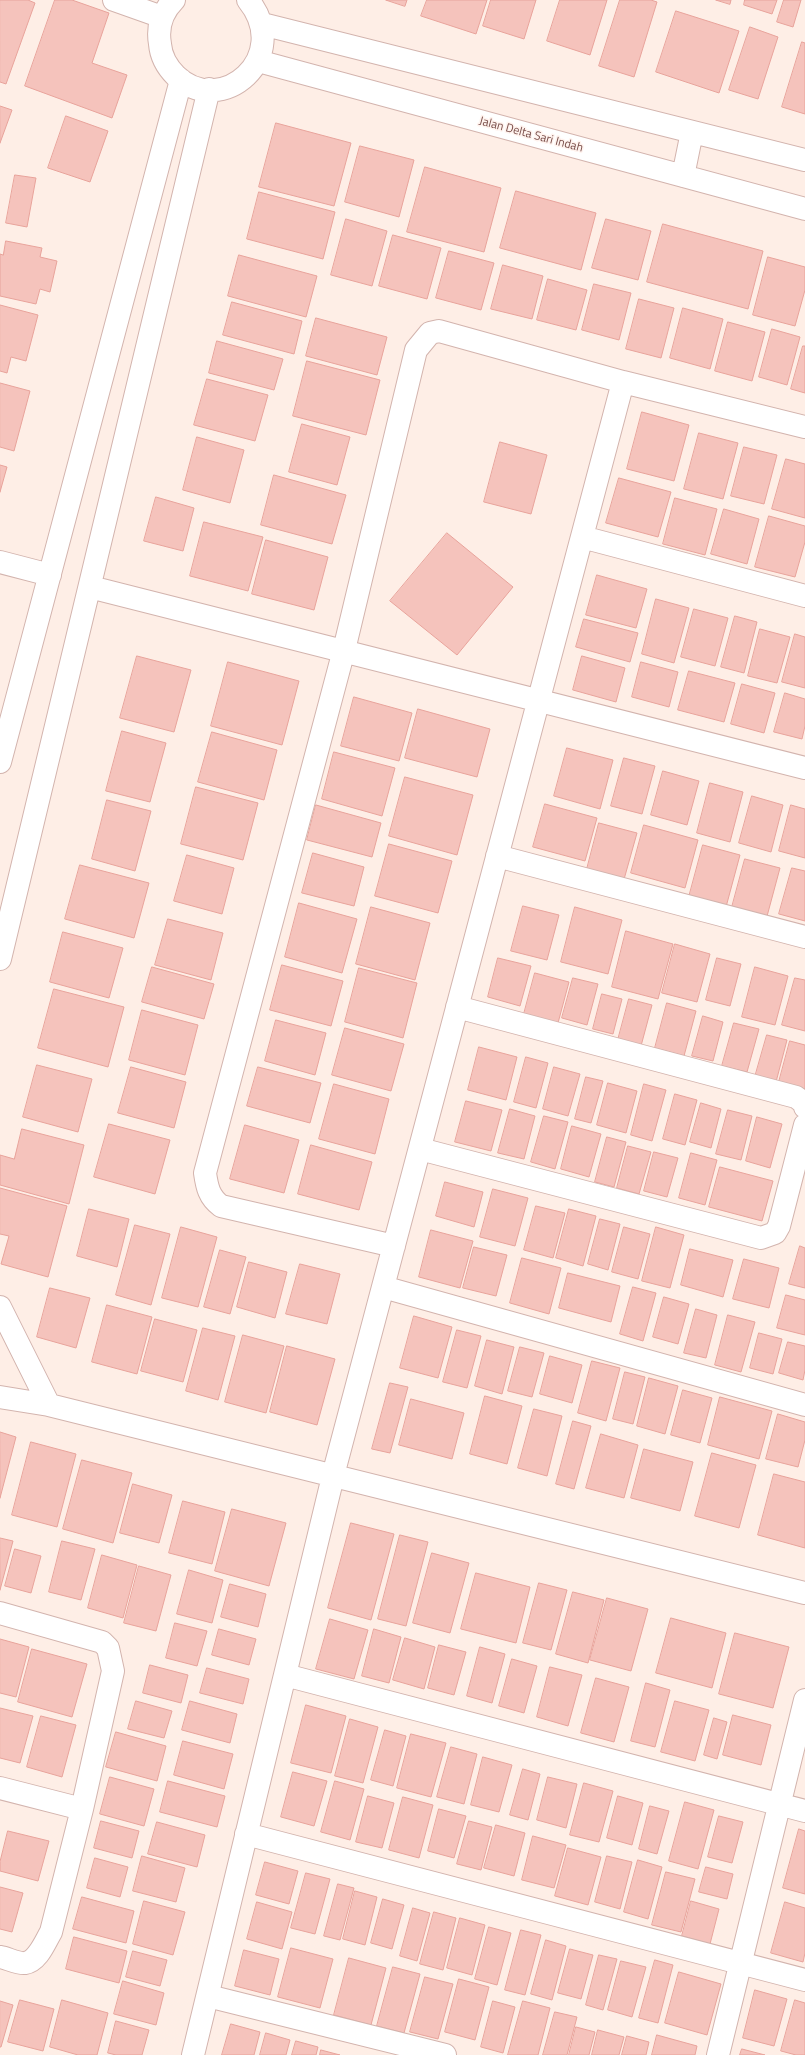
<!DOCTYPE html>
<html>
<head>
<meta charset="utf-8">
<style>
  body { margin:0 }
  canvas { display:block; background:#feeee6 }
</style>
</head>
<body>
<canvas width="805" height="2055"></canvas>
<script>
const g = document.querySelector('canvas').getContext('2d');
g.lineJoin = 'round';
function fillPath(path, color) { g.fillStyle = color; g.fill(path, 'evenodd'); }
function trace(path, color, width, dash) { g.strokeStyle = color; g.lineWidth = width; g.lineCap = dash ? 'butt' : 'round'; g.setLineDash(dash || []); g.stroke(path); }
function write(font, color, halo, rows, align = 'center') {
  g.font = font + ' "Titillium Web",sans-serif'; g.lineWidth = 3; g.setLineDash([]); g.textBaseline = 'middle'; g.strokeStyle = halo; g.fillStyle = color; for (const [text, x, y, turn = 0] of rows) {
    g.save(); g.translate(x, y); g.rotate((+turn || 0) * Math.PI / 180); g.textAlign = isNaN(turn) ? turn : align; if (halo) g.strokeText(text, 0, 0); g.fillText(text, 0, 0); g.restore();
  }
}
const building = new Path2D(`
  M0,0H28L35,3L6,84L0,82Z
  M55,0H72L109,13L92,63L127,75L112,118L25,86Z
  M386,0H407L405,6Z
  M427,0H487L476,34L421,16Z
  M491,0H536L524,39L483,26Z
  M560,0H607L590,55L547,41Z
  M620,0H651L657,2L634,77L599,66Z
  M716,0H731L730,4Z
  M745,0H777L772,14L744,5Z
  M784,0H801L793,27L777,22Z
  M676,11L739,31L719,93L656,72Z
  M750,27L778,37L758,99L729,90Z
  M802,42L805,43V114L782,107Z
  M0,106L12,110L0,143Z
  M66,116L108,131L90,182L48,168Z
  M276,123L351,143L334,206L259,187Z
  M360,146L414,160L399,217L345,202Z
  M425,167L501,188L484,252L407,232Z
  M15,175L36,178L27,227L6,223Z
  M516,191L596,213L581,270L500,248Z
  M259,192L335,212L323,259L247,239Z
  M346,219L387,231L372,286L331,275Z
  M606,219L651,231L638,280L592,268Z
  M663,224L763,251L748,309L647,282Z
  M393,235L441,248L427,299L379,286Z
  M6,241L42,248L40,257L57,261L50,292L40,289L36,304L0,296V254L3,255Z
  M449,251L494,263L481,310L436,298Z
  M239,255L317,276L306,317L228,296Z
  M768,257L805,267V290L795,326L753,315Z
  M503,265L543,276L532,319L491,309Z
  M548,279L587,290L576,330L537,320Z
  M594,284L631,293L619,340L582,330Z
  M639,299L674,308L661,358L626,349Z
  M232,302L302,321L294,354L223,335Z
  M0,305L38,315L26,361L11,357L7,373L0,371Z
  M683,308L723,319L710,369L670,358Z
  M316,318L387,337L377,375L306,356Z
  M728,322L765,332L752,381L715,371Z
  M772,329L800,337L787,385L759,377Z
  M217,341L283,359L274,390L209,373Z
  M803,346H805V393L791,389Z
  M307,361L380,380L366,435L293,416Z
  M207,379L268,395L255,441L194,425Z
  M0,383L30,391L14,451L0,447Z
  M642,412L689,425L674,481L627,469Z
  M302,424L350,437L337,485L289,472Z
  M699,433L738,443L723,499L684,489Z
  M197,437L244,450L230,503L183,490Z
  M500,442L547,455L531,514L484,502Z
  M744,447L777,455L764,504L731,496Z
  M786,459L805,464V518L772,509Z
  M0,465L7,467L0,492Z
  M274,475L346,495L332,544L261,525Z
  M619,478L671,492L658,537L606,523Z
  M156,497L194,508L183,551L144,541Z
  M675,498L717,509L705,555L663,544Z
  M724,509L759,519L747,564L711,554Z
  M769,516L805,526V542L795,577L755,567Z
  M204,522L263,537L248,591L190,576Z
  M447,533L513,587L457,655L390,601Z
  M266,540L328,557L314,610L252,594Z
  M597,575L647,589L636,628L586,615Z
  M656,599L689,608L674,663L642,654Z
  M694,609L728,618L715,666L681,657Z
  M735,616L757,622L744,673L721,667Z
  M584,619L638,633L630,662L576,647Z
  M760,629L790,637L777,683L748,676Z
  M795,634L805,637V688L782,682Z
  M137,656L191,670L174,732L120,718Z
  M582,656L625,668L616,702L573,690Z
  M228,662L299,681L282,745L211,726Z
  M641,662L678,672L669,707L632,697Z
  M689,671L735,683L724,722L678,710Z
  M742,684L775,693L764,733L731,724Z
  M785,693L805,699V726L802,739L774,732Z
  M354,697L412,713L399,761L341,746Z
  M418,709L490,729L477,777L405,758Z
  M122,731L166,743L150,802L106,791Z
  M212,732L277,750L264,800L198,782Z
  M567,748L613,760L600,809L554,796Z
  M334,752L395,768L382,816L322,799Z
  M624,758L655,766L642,814L611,806Z
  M663,771L699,781L687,825L651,815Z
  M405,777L473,795L457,855L389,836Z
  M710,783L743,792L730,842L697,833Z
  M196,787L258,803L243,860L181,844Z
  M752,796L783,805L771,852L739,843Z
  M107,800L151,811L135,871L92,859Z
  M545,804L597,818L585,861L533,847Z
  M316,805L381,823L372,857L307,840Z
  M791,805L805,809V858L779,851Z
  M599,823L637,833L623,883L586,873Z
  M644,825L698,840L685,888L631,873Z
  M389,844L452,861L438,913L375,896Z
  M703,845L740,855L726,907L689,897Z
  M313,853L364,867L354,906L302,893Z
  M187,855L234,868L222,914L174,901Z
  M745,859L780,868L766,920L731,911Z
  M80,865L149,883L134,938L65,919Z
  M792,868L805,871V921L779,914Z
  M299,903L357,919L342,973L285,957Z
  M523,906L559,915L547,960L511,951Z
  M371,907L430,923L415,980L356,964Z
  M575,907L622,920L608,974L561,962Z
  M168,919L223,933L211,980L155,965Z
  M626,931L673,944L658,999L612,987Z
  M63,932L123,948L109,998L50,982Z
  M675,944L710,954L697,1002L662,993Z
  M498,958L531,966L520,1006L488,997Z
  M717,958L741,964L730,1006L706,1000Z
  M282,965L343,981L331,1026L270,1010Z
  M152,967L214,984L204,1019L142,1002Z
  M755,967L788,976L775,1025L742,1017Z
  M359,968L417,983L403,1038L345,1022Z
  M535,973L569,982L558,1023L524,1014Z
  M573,978L598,984L587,1025L562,1018Z
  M795,978L805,980V1031L782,1025Z
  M54,989L124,1007L108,1067L38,1048Z
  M602,994L622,999L613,1034L593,1029Z
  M629,999L652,1005L641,1046L618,1040Z
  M667,1003L696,1011L684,1056L655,1048Z
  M142,1010L198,1025L185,1075L129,1060Z
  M703,1016L723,1022L713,1061L692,1056Z
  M276,1020L326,1033L315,1075L265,1061Z
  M734,1023L759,1029L747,1072L722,1066Z
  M345,1028L404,1044L391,1091L332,1075Z
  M767,1035L787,1040L776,1082L755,1077Z
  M790,1041L805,1045V1089L779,1082Z
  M479,1047L517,1057L506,1100L468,1090Z
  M526,1057L548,1063L536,1108L514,1102Z
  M37,1065L92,1079L78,1132L23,1117Z
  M131,1067L186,1082L174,1128L118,1113Z
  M258,1067L321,1083L310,1123L247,1106Z
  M554,1067L580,1074L568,1116L543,1109Z
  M586,1077L603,1081L591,1123L575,1119Z
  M608,1083L637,1091L626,1133L597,1125Z
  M334,1084L389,1099L375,1154L319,1139Z
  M644,1084L666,1090L652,1141L631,1135Z
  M675,1094L697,1100L685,1145L663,1139Z
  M466,1101L502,1110L491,1151L455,1142Z
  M701,1103L721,1109L711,1148L690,1142Z
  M510,1109L535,1116L524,1159L498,1153Z
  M728,1110L752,1116L741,1160L716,1154Z
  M544,1116L568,1122L555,1169L531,1162Z
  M757,1117L782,1124L770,1168L746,1161Z
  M109,1124L170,1140L155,1194L94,1177Z
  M245,1125L299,1140L284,1193L230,1179Z
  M572,1126L601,1134L589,1177L561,1169Z
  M22,1129L84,1145L69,1204L0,1185V1155L14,1159Z
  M607,1137L626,1142L614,1187L595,1182Z
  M311,1145L372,1162L359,1210L298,1194Z
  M628,1146L651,1152L639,1194L617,1188Z
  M654,1152L678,1158L667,1197L644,1191Z
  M691,1153L717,1160L705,1205L679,1198Z
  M720,1167L773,1181L762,1221L709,1207Z
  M445,1182L483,1192L474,1227L436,1216Z
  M0,1188L67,1206L48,1277L1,1264L9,1236L0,1234Z
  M493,1189L528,1198L515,1246L480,1237Z
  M536,1206L565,1213L553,1258L524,1250Z
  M89,1209L129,1219L117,1267L77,1256Z
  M569,1209L596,1216L583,1266L556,1258Z
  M600,1219L620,1224L608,1270L588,1264Z
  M135,1225L170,1234L151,1305L116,1295Z
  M181,1227L217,1237L198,1307L162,1298Z
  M624,1227L650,1234L638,1279L612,1272Z
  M656,1227L684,1235L670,1288L642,1281Z
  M431,1230L473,1241L460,1288L419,1277Z
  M800,1246L805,1248V1288L789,1284Z
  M474,1247L507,1255L496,1296L463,1288Z
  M690,1249L733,1260L723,1297L681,1285Z
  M220,1250L246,1257L230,1314L204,1307Z
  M522,1258L561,1268L549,1314L510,1303Z
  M744,1259L779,1268L769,1308L733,1299Z
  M249,1262L287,1272L275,1318L237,1307Z
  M300,1264L340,1274L327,1324L286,1314Z
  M568,1273L620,1286L611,1322L559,1308Z
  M633,1287L656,1293L643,1341L620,1334Z
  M50,1288L90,1298L76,1348L37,1337Z
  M786,1295L805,1300V1335L777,1328Z
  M664,1297L689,1304L678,1344L653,1337Z
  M107,1305L152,1317L137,1374L92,1362Z
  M696,1309L717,1315L706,1358L684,1353Z
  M728,1315L755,1322L741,1372L715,1365Z
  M414,1316L452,1327L438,1378L400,1368Z
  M155,1319L197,1330L183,1382L141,1371Z
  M203,1328L235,1336L218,1400L186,1391Z
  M457,1330L481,1336L467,1388L443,1382Z
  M759,1333L782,1339L773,1374L750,1368Z
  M243,1335L284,1346L266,1413L225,1402Z
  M487,1340L514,1347L502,1394L475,1386Z
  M788,1342L805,1346V1370L803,1380L779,1373Z
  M287,1346L335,1359L317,1425L270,1412Z
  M520,1347L544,1353L532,1397L508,1391Z
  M550,1356L582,1365L572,1403L540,1394Z
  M592,1361L620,1368L606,1421L578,1413Z
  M625,1372L645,1377L633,1424L613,1419Z
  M649,1378L678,1386L665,1434L637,1426Z
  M390,1383L408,1387L390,1453L372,1449Z
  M683,1390L712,1398L700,1443L671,1435Z
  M485,1396L522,1406L507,1464L470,1454Z
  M720,1397L772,1411L759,1459L708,1445Z
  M411,1399L464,1413L452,1459L399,1445Z
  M534,1409L562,1416L547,1476L518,1468Z
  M778,1414L805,1422V1440L798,1467L766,1459Z
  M573,1421L591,1426L574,1489L556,1484Z
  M0,1432L16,1437L0,1498Z
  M601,1434L638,1445L624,1498L586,1488Z
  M31,1442L76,1454L57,1527L12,1515Z
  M644,1449L693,1462L680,1511L631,1498Z
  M712,1453L756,1465L739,1528L695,1516Z
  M82,1460L132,1473L113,1543L63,1529Z
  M774,1474L805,1482V1548L758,1535Z
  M133,1484L172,1495L159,1543L120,1533Z
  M183,1501L225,1512L212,1564L169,1553Z
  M232,1509L286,1523L269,1586L215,1571Z
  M351,1523L394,1534L371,1620L328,1608Z
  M400,1535L428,1542L406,1626L378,1619Z
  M0,1538L13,1541L0,1590Z
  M62,1541L95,1549L81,1600L49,1592Z
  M15,1549L41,1556L31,1593L5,1586Z
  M432,1553L469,1563L450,1633L413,1623Z
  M102,1555L137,1565L123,1618L88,1608Z
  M139,1566L171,1575L156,1631L124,1623Z
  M189,1570L223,1580L212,1623L177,1614Z
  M476,1573L530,1587L516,1643L461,1629Z
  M539,1583L567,1590L551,1650L523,1643Z
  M230,1584L266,1594L258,1627L221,1617Z
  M573,1592L604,1600L588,1663L556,1654Z
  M607,1598L648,1609L631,1671L590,1660Z
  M671,1618L726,1633L712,1688L656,1673Z
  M330,1619L368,1630L354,1679L316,1669Z
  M175,1623L207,1631L197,1666L166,1658Z
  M219,1629L256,1639L249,1665L212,1655Z
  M374,1629L401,1637L389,1683L362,1676Z
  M735,1633L789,1647L773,1708L719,1694Z
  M405,1638L435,1647L424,1689L393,1680Z
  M0,1639L29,1647L16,1697L0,1693Z
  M439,1645L466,1652L454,1695L428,1688Z
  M480,1647L505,1654L492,1703L467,1696Z
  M32,1649L87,1664L72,1717L18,1702Z
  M512,1659L537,1666L524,1713L499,1706Z
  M150,1665L188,1675L181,1703L143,1693Z
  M550,1667L582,1675L568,1726L537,1717Z
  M207,1668L249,1679L243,1704L200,1693Z
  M596,1678L629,1687L614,1742L581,1733Z
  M646,1683L670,1690L655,1747L631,1741Z
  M136,1701L172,1711L164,1738L128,1729Z
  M190,1701L237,1714L230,1743L182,1730Z
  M675,1701L709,1710L695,1761L661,1752Z
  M306,1705L346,1716L331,1773L291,1763Z
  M0,1708L33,1716L20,1763L0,1758Z
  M733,1715L771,1725L761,1765L723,1755Z
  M41,1716L76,1725L62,1777L27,1767Z
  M714,1718L727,1722L717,1759L704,1755Z
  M350,1719L378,1727L363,1783L335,1776Z
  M385,1730L406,1736L393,1786L371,1780Z
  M116,1732L166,1746L157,1781L106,1767Z
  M411,1734L446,1743L431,1797L397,1788Z
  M183,1741L233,1754L224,1789L174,1775Z
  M451,1747L477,1754L464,1804L437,1797Z
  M483,1757L512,1765L499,1812L471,1805Z
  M523,1769L540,1774L528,1820L510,1815Z
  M293,1772L327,1781L314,1826L281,1817Z
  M110,1777L154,1789L144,1826L100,1814Z
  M548,1777L577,1784L566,1828L537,1820Z
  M168,1781L225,1796L217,1827L160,1812Z
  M335,1781L364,1789L350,1840L321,1832Z
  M584,1783L613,1791L599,1842L570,1835Z
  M368,1796L394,1803L382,1848L356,1842Z
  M618,1796L643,1803L632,1845L607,1838Z
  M403,1797L433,1805L419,1858L389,1850Z
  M685,1802L714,1810L698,1869L669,1861Z
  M650,1806L669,1811L657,1854L639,1849Z
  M439,1809L466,1816L454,1858L428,1851Z
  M719,1816L743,1822L732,1863L708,1857Z
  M101,1821L139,1831L132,1858L94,1848Z
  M469,1821L492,1827L481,1870L457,1864Z
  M157,1822L205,1835L197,1867L148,1854Z
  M496,1825L525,1833L514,1876L484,1868Z
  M799,1829L805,1831V1894L783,1888Z
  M8,1831L49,1841L38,1881L0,1871V1862Z
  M533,1836L566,1845L554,1888L522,1880Z
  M568,1848L601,1857L588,1905L555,1896Z
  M142,1856L185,1868L176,1902L133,1891Z
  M607,1856L632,1862L620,1909L595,1902Z
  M95,1858L128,1867L120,1897L87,1888Z
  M638,1860L662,1867L648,1919L624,1912Z
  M265,1862L298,1871L289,1904L256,1895Z
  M706,1867L733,1874L727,1899L699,1892Z
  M666,1872L695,1879L681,1932L652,1925Z
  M306,1873L330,1879L315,1934L291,1928Z
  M338,1884L354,1888L340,1940L324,1936Z
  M0,1887L23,1893L12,1932L0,1929Z
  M355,1891L377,1897L365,1945L343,1939Z
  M82,1897L134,1911L126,1943L73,1929Z
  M383,1899L404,1905L392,1949L371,1943Z
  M144,1901L185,1912L173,1955L133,1944Z
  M691,1901L719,1909L710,1944L682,1936Z
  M257,1902L292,1912L282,1949L247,1939Z
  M785,1902L805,1908V1953L803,1962L771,1953Z
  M413,1908L430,1913L417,1961L400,1956Z
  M434,1912L456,1918L443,1970L420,1964Z
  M460,1918L485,1925L472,1975L447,1968Z
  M489,1927L511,1933L497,1985L475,1979Z
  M521,1930L541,1935L525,1995L505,1990Z
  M74,1937L127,1951L119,1983L66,1969Z
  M546,1940L566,1946L552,2000L531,1994Z
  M291,1948L333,1959L320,2008L278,1997Z
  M570,1949L593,1955L581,1999L558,1993Z
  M244,1950L279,1959L270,1995L235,1986Z
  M133,1951L167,1960L160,1986L126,1977Z
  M599,1955L617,1959L603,2010L586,2005Z
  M349,1958L386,1968L371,2025L334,2015Z
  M655,1960L673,1965L658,2023L639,2018Z
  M621,1961L646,1967L632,2017L608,2010Z
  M393,1967L420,1974L404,2033L377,2026Z
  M679,1972L721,1984L707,2035L665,2023Z
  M425,1977L453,1984L438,2039L410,2032Z
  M459,1979L489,1987L475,2040L445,2032Z
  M123,1981L164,1993L156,2025L114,2014Z
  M755,1990L787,1999L774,2046L743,2038Z
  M20,2000L54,2009L43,2051L8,2042Z
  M62,2000L108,2013L97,2055H78L50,2047Z
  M795,2000L805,2003V2055H796L781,2051Z
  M0,2001L13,2005L1,2047H0Z
  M493,2001L515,2007L503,2053L481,2047Z
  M523,2001L550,2008L538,2055H508Z
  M555,2012L577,2017L567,2055H543Z
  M116,2021L149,2030L142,2055H116L108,2053Z
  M231,2024L260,2032L254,2055H222Z
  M576,2027L595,2032L589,2055H569Z
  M598,2030L624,2037L619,2055H592Z
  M266,2033L290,2040L286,2055H260Z
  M657,2035L697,2046L695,2055H652Z
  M627,2036L649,2042L646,2055H622Z
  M296,2041L318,2047L316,2055H292Z
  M742,2049L765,2055H740Z
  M321,2050L340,2055H320Z`);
const minor = new Path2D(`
  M114,0L162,17
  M174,0C162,12 157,27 160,44C161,57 167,67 176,76C221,119 294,57 248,0
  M262,24L805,160
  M258,61L805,209
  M683,176L692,132
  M582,537L805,596
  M0,562L50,575
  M90,587L805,768
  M0,762L181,80
  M497,856L805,937
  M0,959L209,89
  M457,1007L796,1097L804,1103L805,1107
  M420,1149L761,1238L775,1233L779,1226L805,1125
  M394,1246L221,1206C209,1197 207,1187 205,1173L344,650L416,350L430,333L439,331L623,382L805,427
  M383,1287L805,1405
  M0,1307L49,1405
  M0,1397L49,1405L805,1593
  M0,1613L102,1642L108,1648L113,1671L82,1809L0,1788
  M285,1675L805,1811
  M246,1834L805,1980
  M0,1957C7,1958 18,1964 25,1963C38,1961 45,1942 51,1932L82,1809
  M208,1996L445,2055
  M193,2055L336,1464L623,382
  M718,2055L805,1700`);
const streetNames = [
  ["Jalan Delta Sari Indah",531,135,15]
];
fillPath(building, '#f5c3bc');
trace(building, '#e8a39b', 1);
trace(minor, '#d3b4ae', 24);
trace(minor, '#fff', 22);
write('12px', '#794d49', '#fff3ee', streetNames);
</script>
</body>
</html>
